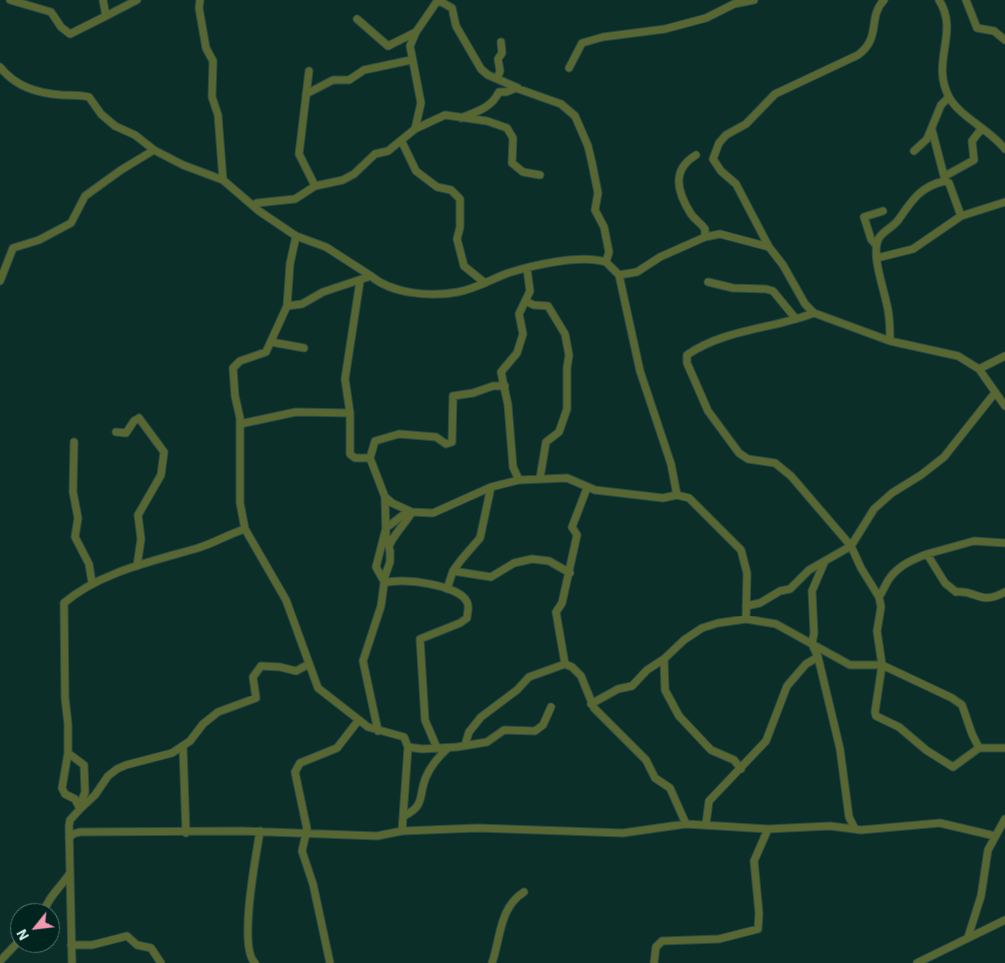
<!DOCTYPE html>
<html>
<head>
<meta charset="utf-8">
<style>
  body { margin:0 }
  #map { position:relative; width:1005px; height:963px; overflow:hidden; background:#0c2e29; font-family:"IBM Plex Sans",sans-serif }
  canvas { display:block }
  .north { position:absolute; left:10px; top:903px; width:50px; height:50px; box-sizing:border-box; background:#02241f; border:1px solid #54746f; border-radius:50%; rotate:241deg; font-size:14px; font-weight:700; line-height:20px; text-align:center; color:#ceece6 }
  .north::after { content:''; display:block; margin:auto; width:18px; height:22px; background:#f19ab2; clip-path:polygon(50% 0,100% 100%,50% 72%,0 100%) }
</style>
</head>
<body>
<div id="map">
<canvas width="1005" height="963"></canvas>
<div class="north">N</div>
</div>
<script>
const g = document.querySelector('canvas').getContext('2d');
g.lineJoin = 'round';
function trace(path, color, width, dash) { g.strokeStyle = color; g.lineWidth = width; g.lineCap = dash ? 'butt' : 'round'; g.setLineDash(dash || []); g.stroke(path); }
const minor = new Path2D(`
  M10,0L51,12L61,27L70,34L106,16L103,0
  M200,0L199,8L206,48L213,61L212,97L218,115L223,180L259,211L296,236L290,264L287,306L266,352L240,361L233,368L235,396L240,418V503L245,529L286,600L318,688L368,727L404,737L408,747L402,831
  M884,0C867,18 882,37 858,55L775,94L746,124L726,135L719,143L713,159L721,171L736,184L769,247L783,265L805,304L814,313L890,341L958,356L979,369L1005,406
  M939,0C960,33 930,61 949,97C959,116 990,130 1005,149
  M966,0L977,28L994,31L1005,40
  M106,16L137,0
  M357,19L388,46L416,32
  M0,67C16,87 37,93 62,95C71,95 81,95 89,97L101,114L115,126L135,135L154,150L183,165L223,180
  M569,68L582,43L603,37L665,29L706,18L734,4L754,0
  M309,71L299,154L315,186
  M497,79L500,71L498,59L502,53L501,42
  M306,94L333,80H349L364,70L411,60
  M461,118C478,111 491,108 499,92H506L516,88L561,104L575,116L588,146L592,163L598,193L595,210L604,227L609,252L606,262
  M415,129L445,115L487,121L507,128L513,138L512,163L523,172L540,175
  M932,130L945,180
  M402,142L416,171L437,187L451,190L460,199V227L457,239L464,266L485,283
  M914,151L927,139L941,105L949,97
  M696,155C671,170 677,192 691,214C695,220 701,223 705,229V237
  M945,176L974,160L972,141L982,128
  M254,206L257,203L295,199L315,186L343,180L354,174L375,154L388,151L415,129L421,103L410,46L416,32L438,0L452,8L456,26L481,69L488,75L518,88
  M296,236L326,247L371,276
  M876,245L871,239L864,217L883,211
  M877,258L913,249L961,216L1005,202
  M619,275L637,272L660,257L705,237L720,234L769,247
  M0,281L13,248L39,240L71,223L85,196L121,170L154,150
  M360,281L345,379L350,413V454L355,458H370L385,497L386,536L390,551V562L385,576L381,606L363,661L378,731
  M708,282L733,288L766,289L773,291L796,319
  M525,301L534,305L548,306L565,334L569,355L567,368V409L559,432L546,442L540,478
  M287,306L302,304L323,292L371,276C392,294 431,297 458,292C475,289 492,279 508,273C534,265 581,254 606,262L619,275L640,371L671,464L677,495
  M814,313C773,329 724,329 687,355V363L708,411L739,453L748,459L775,463L791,476L851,546L861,568L879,597L881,607L877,631L882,665L875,712L876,716L899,727L926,750L953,767L979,748H1005
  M890,341C890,330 890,320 888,310C885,291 870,254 879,238C884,230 894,227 899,219C912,200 921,186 945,181L949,183L961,216
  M271,342L304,348
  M979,369L1005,356
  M240,424L296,412L350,413
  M116,432L126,433L134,421L139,418L164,452L161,475L138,515L141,539L137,566
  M74,442L73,492L78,518L75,537L89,564L92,583
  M370,458L375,441L399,434L436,437L446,444L452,442L453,396L473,393L493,386H505
  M519,480L513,467L508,405L501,372L517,353L523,334L519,314L530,291L527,269
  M385,497L392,503L412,512C405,524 394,534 389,546
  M927,554L974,541L1005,543
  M824,563L812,591L814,633L812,644L850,665H882L952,698L962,705L972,734L979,748
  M453,571L491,577L514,563L532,559L549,561L570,573
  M447,589L453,571L461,560L480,538L491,487
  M879,597C883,591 885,585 889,579C899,565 912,560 927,554L945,583L956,592C978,590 979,606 1005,592
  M746,606L760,603L780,591L790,589L809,570L851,546L874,509L892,493L921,475L944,457L994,394
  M664,659L665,690L679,716L711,750L734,760L741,769
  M565,664L556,612L562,603L577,535L572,527L587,488
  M591,704L618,689L632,686L647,670L664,659L684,640L702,628L718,623L746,619L776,624L812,644L818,657L840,749L849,817L855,829
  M465,745L469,732L481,717L517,690L529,677L565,664L572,667L581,676L594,708L646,760L655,778L670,788L686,824
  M183,747L186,833
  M408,747L422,749L457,747L487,742L504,730L535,731L543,725L551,707
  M437,748L425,720L420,639L460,623L467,618C467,613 470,607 467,602C460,585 401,577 385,583L376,567L386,528L403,515L412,512L433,513L491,487L519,480L567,478L595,490L663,498L677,495L689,498L741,550L747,573L746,619
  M68,753L84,765L85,792L80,805
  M80,809L95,795L108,776L117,769L126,765L172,753L190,741L203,724L218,712L256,698L253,677L261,666L280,667L296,671L309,664
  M404,816C426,805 418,796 426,777C431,765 438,757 448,748
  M706,824L709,801L766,741L787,686L806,664L818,657
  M69,838L73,834L80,832L242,831L377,836L402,831L478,828L623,833L686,824L768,829L830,826L861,830L940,823L995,836
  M43,913C49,896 60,888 70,873
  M968,937L981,896L988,850L1005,819
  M71,945H92L127,936L137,945L151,948L161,963
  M0,961L20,940
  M72,963L69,826L70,820L80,809L75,799L65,794L62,788L68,753V724L65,698L64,603C100,572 154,561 198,548C214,543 229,534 245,529
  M255,963C238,947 256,856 260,831
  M330,963L313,884L302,851L307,829L295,772L300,763L337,748L358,721
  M492,963C501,937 499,908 524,892
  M654,963L656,947L662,941L719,939L758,929L759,913L754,861L768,829
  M917,963L1005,920`);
trace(minor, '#2b4c47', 9);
trace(minor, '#586632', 7);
</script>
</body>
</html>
